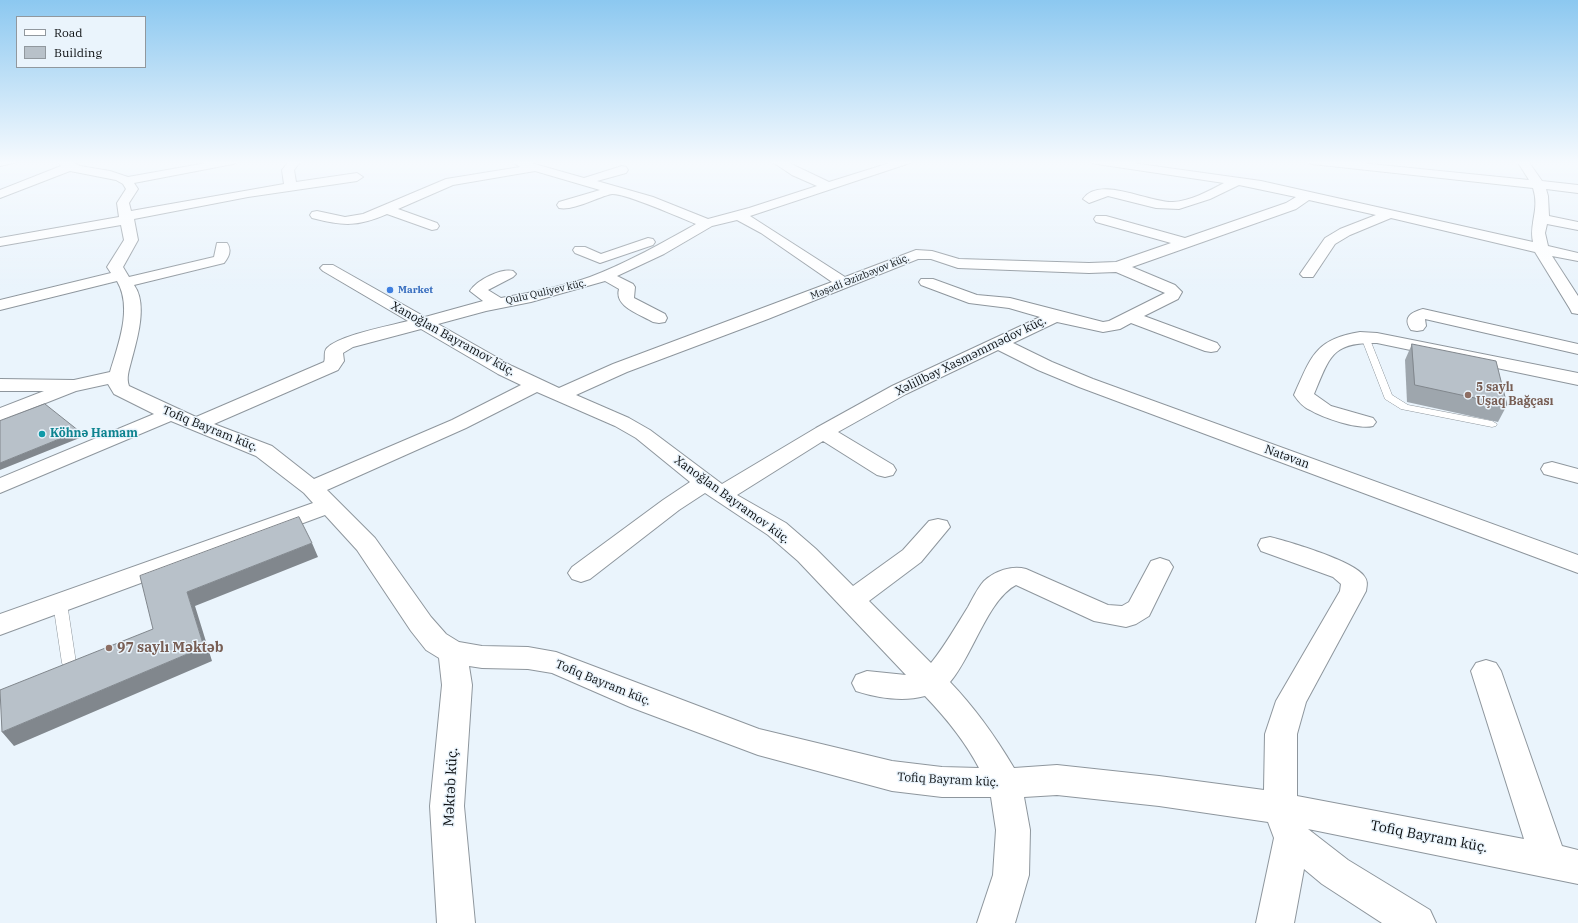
<!DOCTYPE html>
<html>
<head>
<meta charset="utf-8">
<style>
  body { margin:0 }
  #map { position:relative; width:1578px; height:923px; overflow:hidden; background:#eaf4fc; font-family:"IBM Plex Serif",serif }
  canvas { display:block }
  .legend { position:absolute; left:16px; top:16px; width:130px; height:52px; box-sizing:border-box; background:#eaf4fc; border:1px solid #91989e; margin:0; padding:5px 7px; list-style:none; font-size:12px; color:#0b0e10 }
  .legend li { display:flex; align-items:center; gap:8px; height:20px }
  .legend b { width:20px; border:1px solid #91989e }
</style>
</head>
<body>
<div id="map">
<canvas width="1578" height="923"></canvas>
<ul class="legend">
<li><b style="height:5px;background:#fff"></b>Road</li>
<li><b style="height:11px;background:#b8c1c9"></b>Building</li>
</ul>
</div>
<script>
const g = document.querySelector('canvas').getContext('2d');
g.lineJoin = 'round';
function trace(path, color, width, dash) { g.strokeStyle = color; g.lineWidth = width; g.lineCap = dash ? 'butt' : 'round'; g.setLineDash(dash || []); g.stroke(path); }
function fillPath(path, color) { g.fillStyle = color; g.fill(path, 'evenodd'); }
function write(font, color, halo, rows, align = 'center') {
  g.font = font + ' "IBM Plex Serif",serif'; g.lineWidth = 3; g.setLineDash([]); g.textBaseline = 'middle'; g.strokeStyle = halo; g.fillStyle = color; for (const [text, x, y, turn = 0] of rows) {
    g.save(); g.translate(x, y); g.rotate((+turn || 0) * Math.PI / 180); g.textAlign = isNaN(turn) ? turn : align; if (halo) g.strokeText(text, 0, 0); g.fillText(text, 0, 0); g.restore();
  }
}
const lane = new Path2D(`
  M1365,334L1369,337L1392,395L1408,405L1492,421L1497,424L1496,426L1492,427L1401,409L1385,399L1361,337Z
  M60,598L65,600L67,603L76,663L74,667L69,669L64,667L62,663L53,603L55,600Z`);
const street = new Path2D(`
  M0,161H16L14,163L0,166Z
  M57,161H69L80,166L110,171L128,177L217,161H239L233,164L134,183L138,189L129,203L131,211L284,184L282,170L289,161H301L294,170L296,182L357,173L363,177L357,181L248,197L134,219L138,240L123,267L129,277L214,257L217,243H227C232,250 229,257 224,263L134,285C148,304 137,340 131,362C129,370 126,378 129,386L196,417L324,362C326,358 323,352 327,348C340,335 389,326 408,321L323,271L320,268L323,265H333L425,317L483,301L470,291C477,280 501,268 513,271L516,274L513,277L488,290L501,298C530,293 562,287 590,277C627,263 662,243 696,224C681,218 625,193 612,194C597,197 574,211 559,208L557,205L559,202L600,190L535,171L453,185L398,209L437,223L439,226L437,229L432,230L387,214C357,227 343,226 312,218L310,215L312,212L317,211L345,217L363,214L446,179L520,167L514,163L516,161H524L584,178L622,166L626,167L628,170L626,173L597,181L653,197L708,219L749,208L817,186L792,175L774,163L773,161H785L829,182L896,161H911L910,163L750,216L845,277L916,250L932,251L959,259L1089,263L1116,262L1171,243L1096,222L1094,219L1096,216H1106L1185,238L1286,203L1296,197L1239,185L1210,199L1179,209L1156,208L1108,196L1089,203L1083,199C1099,175 1149,203 1173,202C1190,201 1209,191 1224,183L1097,164L1093,163L1092,161H1118L1261,181L1533,242C1529,222 1540,210 1533,188L1312,164L1306,161H1341L1529,180L1517,161H1528L1542,181L1578,185V193L1546,189L1548,196L1549,216L1578,222V230L1547,224L1545,233L1548,246L1578,253V261L1552,256L1578,296V314L1572,313L1570,309L1535,252L1391,218L1350,235L1335,244L1313,277H1303L1300,274L1325,238L1340,229L1376,215L1309,200L1296,209L1132,267L1175,285L1182,292L1178,299L1144,316L1217,343L1220,347L1217,351L1211,352L1205,351L1131,323L1120,329L1103,332L1057,322L1013,343L1052,362L1093,379L1578,555V573L1079,387L1038,370L998,350L906,394L838,432L893,465L896,470L893,475L885,477L877,475L823,441L737,495L786,523L816,549L853,586L903,550L929,521L938,519L947,521L950,527L921,562L869,601L931,663C945,646 956,626 968,607C973,598 977,589 984,581C995,571 1012,565 1026,569L1108,605L1122,606L1129,602L1151,561L1160,558L1169,561L1173,567L1149,616L1136,624L1126,627L1094,621L1016,585C988,599 972,657 950,682C975,708 995,736 1014,768L1057,765L1159,776L1264,790L1265,734L1276,701L1340,591L1341,584L1333,577L1261,551L1258,545L1261,539L1270,537C1290,542 1354,561 1364,576C1368,581 1367,585 1366,591L1306,702L1297,734V796L1524,839L1471,671L1476,663L1486,660L1496,663L1501,671L1562,846L1578,850V884L1308,829L1348,860L1430,910L1436,923H1382L1322,884L1304,869L1294,923H1256L1274,838L1268,822L1159,806L1057,795L1024,797L1030,830L1029,875L1015,923H977L993,875L996,830L991,797H942L892,791L758,755L630,707L552,673L528,669L482,668L469,666L472,685L464,806L475,923H437L430,806L442,685L439,658L426,650L411,631L357,550L325,515L0,635V614L313,503L304,493L256,456L171,421L0,493V478L154,414L114,394L108,384L76,391L0,421V408L44,391H0V379L74,380L110,372C118,345 133,308 117,281L0,310V300L111,273L107,267L124,240L121,225L0,246V238L119,217L117,203L126,189L123,184L116,180L70,171L0,198V190L61,166ZM737,220L761,233L832,282L613,364L559,388L512,366L438,324L486,311L531,302L605,281L619,289C614,307 640,314 653,322L659,323L665,322L667,318L665,314L634,298L635,287L633,284L617,276L664,254L712,226ZM918,259H931L958,268L1089,273L1116,272L1165,293L1109,321L1103,322L1010,298L977,295L933,279H921L919,282L921,285L969,303L1009,308L1040,317L892,386L816,428L722,484L650,430L629,418L576,395L627,372L768,319ZM421,329L498,374L521,385L452,420L314,479L272,446L214,424L338,370L344,361L343,353L353,347ZM537,392L615,426L636,438L690,482L663,500L572,567L568,573L572,579L581,582L590,579L679,510L705,493L768,535L798,561L906,675L867,671L856,675L852,683L856,691C878,698 903,702 925,696C946,718 965,741 979,768L942,767L892,761L759,729L556,652L528,647L482,646L459,642L446,634L431,617L375,538L327,490L466,428Z
  M648,238L653,239L655,242L653,245L600,263L575,253L573,250L575,247H585L601,254Z
  M1423,309L1578,344V354L1425,319L1426,326L1423,330L1417,331L1411,330C1402,317 1412,312 1423,309Z
  M1360,332L1377,333L1578,373V385L1377,343C1332,342 1330,356 1314,394L1331,406L1373,418L1376,422L1373,426C1359,430 1323,418 1310,410C1303,407 1298,401 1294,395C1311,357 1315,339 1360,332Z
  M1552,462L1578,469V483L1544,474L1541,469L1544,464Z`);
const wall = new Path2D(`
  M1412,344L1507,405L1498,422L1407,402L1405,360Z`);
const shadedWall = new Path2D(`
  M79,431L82,437L0,470V463Z
  M312,543L318,557L195,606L212,661L14,746L2,732L204,647L187,592Z`);
const building = new Path2D(`
  M1412,344L1496,361L1507,405L1415,385Z
  M45,404L79,431L0,463V421Z
  M299,517L312,543L187,592L204,647L2,732L0,690L153,629L140,576Z`);
const markers = [
  [390,290,4,"#3f7fe0"],
  [1468,395,4,"#8d6e63"],
  [42,434,4,"#0f9aa8"],
  [109,648,4,"#8d6e63"]
];
const farStreetnames = [
  ["Məşədi Əzizbəyov küç.",860,277,-22],
  ["Qulu Quliyev küç.",546,292,-13]
];
const farShopnames = [
  ["Market",398,290]
];
const streetNames = [
  ["Xanoğlan Bayramov küç.",453,339,29],
  ["Xəlillbəy Xasməmmədov küç.",971,356,-26],
  ["Tofiq Bayram küç.",210,429,22],
  ["Natəvan",1287,457,20],
  ["Xanoğlan Bayramov küç.",732,500,36],
  ["Tofiq Bayram küç.",603,683,22],
  ["Tofiq Bayram küç.",948,780,3]
];
const educationNames = [
  ["5 saylı",1476,388],
  ["Uşaq Bağçası",1476,402]
];
const cultureNames = [
  ["Köhnə Hamam",50,434]
];
const nearEducationnames = [
  ["97 saylı Məktəb",117,648]
];
const nearStreetnames = [
  ["Məktəb küç.",451,787,-87],
  ["Tofiq Bayram küç.",1429,837,11]
];
trace(lane, '#8e969d', 1);
trace(street, '#8e969d', 2);
fillPath(lane, '#fff');
fillPath(street, '#fff');
fillPath(wall, '#9ea6ad');
fillPath(shadedWall, '#81878d');
fillPath(building, '#b8c1c9');
trace(building, '#81878d', 1);
const sky = g.createLinearGradient(0, 0, 0, 290);
sky.addColorStop(0, '#8cc8f0');
sky.addColorStop(0.56, '#f6fafe');
sky.addColorStop(1, '#f6fafe00');
g.fillStyle = sky;
g.fillRect(0, 0, 1578, 290);
for (const [x, y, r, color] of markers) { const dot = new Path2D(); dot.arc(x, y, r, 0, 2 * Math.PI); g.fillStyle = color; g.fill(dot); trace(dot, '#eaf4fc', 1.5); }
write('10px', '#0b0e10', '#eaf4fc', farStreetnames);
write('bold 10px', '#366cbe', '#eaf4fc', farShopnames, 'left');
write('12px', '#0b0e10', '#eaf4fc', streetNames);
write('bold 12px', '#785e54', '#eaf4fc', educationNames, 'left');
write('bold 12px', '#0d838f', '#eaf4fc', cultureNames, 'left');
write('bold 14px', '#785e54', '#eaf4fc', nearEducationnames, 'left');
write('14px', '#0b0e10', '#eaf4fc', nearStreetnames);
</script>
</body>
</html>
